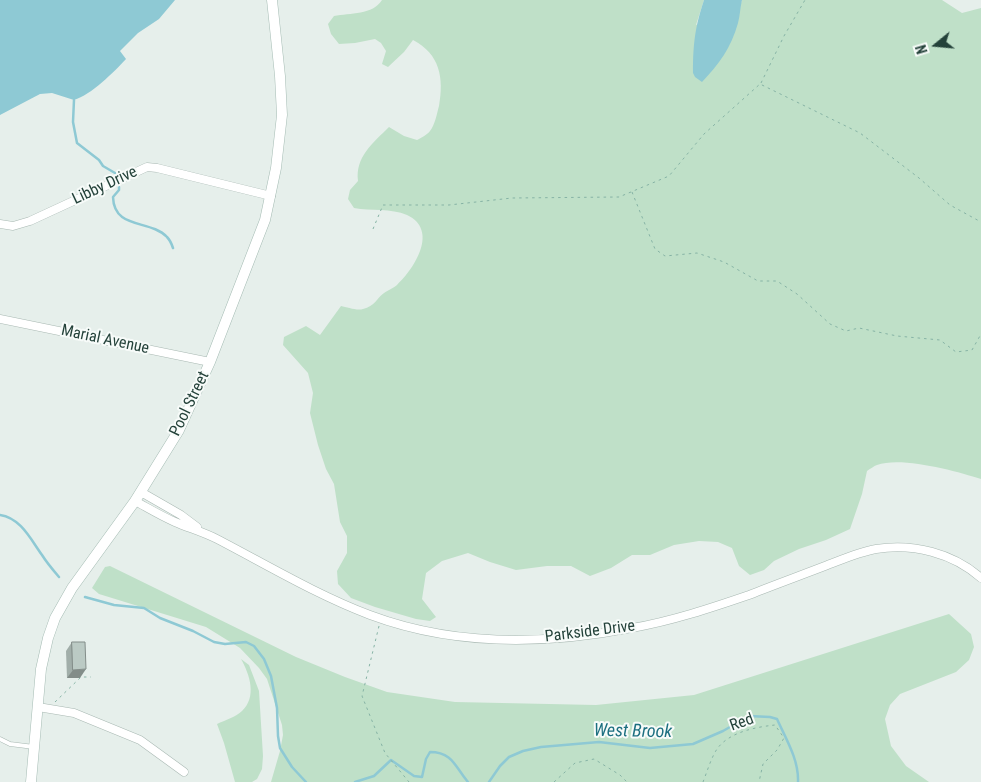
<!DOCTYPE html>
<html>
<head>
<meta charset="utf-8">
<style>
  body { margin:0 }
  #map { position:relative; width:981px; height:782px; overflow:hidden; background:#e6efeb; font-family:"Roboto Condensed",sans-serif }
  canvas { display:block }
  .north { position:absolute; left:911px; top:20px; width:50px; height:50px; -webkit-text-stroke:4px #f7fbf9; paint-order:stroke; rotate:253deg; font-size:14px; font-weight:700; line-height:20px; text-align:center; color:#24423a }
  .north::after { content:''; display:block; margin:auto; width:18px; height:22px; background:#24423a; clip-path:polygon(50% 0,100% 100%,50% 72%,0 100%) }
</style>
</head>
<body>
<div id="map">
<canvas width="981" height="782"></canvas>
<div class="north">N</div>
</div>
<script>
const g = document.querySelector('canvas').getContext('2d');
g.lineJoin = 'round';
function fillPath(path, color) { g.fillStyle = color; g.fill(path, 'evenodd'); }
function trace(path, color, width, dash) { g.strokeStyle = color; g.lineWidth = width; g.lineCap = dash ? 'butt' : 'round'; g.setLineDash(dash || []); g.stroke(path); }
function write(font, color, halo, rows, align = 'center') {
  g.font = font + ' "Roboto Condensed",sans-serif'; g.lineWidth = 4; g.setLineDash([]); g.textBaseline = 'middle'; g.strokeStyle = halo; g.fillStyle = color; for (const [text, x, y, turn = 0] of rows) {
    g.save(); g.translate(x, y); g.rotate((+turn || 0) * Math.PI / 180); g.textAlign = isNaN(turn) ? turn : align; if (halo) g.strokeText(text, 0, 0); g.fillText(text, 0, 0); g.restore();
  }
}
const green = new Path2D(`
  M382,0H704L696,25L741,3L742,0H942L962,13L981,8V479C956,471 901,456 877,465C874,466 870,469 867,471L862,494L850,529L826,540L799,549L774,561L764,570L750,575L739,566L732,548L718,542L699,541L674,545L650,555H632L611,568L590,576L571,566H547L516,570L490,562L468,553L442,561L426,573L422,599L436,617L430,621L416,619L375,607L351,598L338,584L337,571L347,553V536L340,522L334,484L326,469L318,445L310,413L313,393L308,373L283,345L284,337L306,326L320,335L341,306C347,307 357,311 363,309C375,306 376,299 384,293C388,290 394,288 397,285C415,268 439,230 407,215C391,208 371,211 354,208L348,199L350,190L358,181C355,157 373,143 389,127L404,136L417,140C421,138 427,135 430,131C435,125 437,113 439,106C444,78 440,54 413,40L404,52L388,67L382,64L386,51L381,43L375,39L355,43L339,44L331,34L328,24L334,16C350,13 373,15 382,0Z
  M110,566L296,657L345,677L387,692L455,702L596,705L694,695L949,614L971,634L974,647L969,660L956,672L900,694L890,705L885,719L891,746L906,766L929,782H271L280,751L283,735L282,725L267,679L259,668L240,648L206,627L99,594L92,588L105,567Z
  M241,659L249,665L259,691L263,756L262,769L257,779L252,782H235L224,743L217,724C225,720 236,717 242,711C257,697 250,675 241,659Z`);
const water = new Path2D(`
  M0,0H175L159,19L138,33L120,51L126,59C114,72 91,95 74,100L52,93L40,94L0,115Z
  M704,0H742C740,8 740,16 738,23C731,48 719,64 702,82L695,77L693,73C693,44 695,27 704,0Z`);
const stream = new Path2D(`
  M74,100L73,122L77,143L99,160L103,166L115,173
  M119,187V190L113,197C114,230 150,219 167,237C170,240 172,245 173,248
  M0,515C21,518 31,540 42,555C47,563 53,570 59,577
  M85,597L114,605L144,608L160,618L193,631L214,642L225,644L246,642L254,646L264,659L271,676L277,708L278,736L280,748L292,767L306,782
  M355,782L374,776L391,760L414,776L422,777L426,759L430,752C453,752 455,767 468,782
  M489,782L500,766L509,757L523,751L541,747L599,742L650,748L693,744L723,731L749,716L770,717L777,719C786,739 799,760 798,782`);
const path = new Path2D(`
  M761,83L784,36L805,0
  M632,192L655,249L665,256L697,253L724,262L758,281H777L797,294L830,324L846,331L859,328L897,336L940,340L956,352L972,350L981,334
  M373,229L383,205H449L512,198L619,197L669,176L704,134L760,84L860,133L919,178L950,205L981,222
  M379,626L362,696L385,753L409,782
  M55,702L81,677H91
  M554,782L575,763L594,759L620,775L627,782
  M703,782C707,772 711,758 717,749C729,732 756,727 775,725L784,738L777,750L763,764L759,782`);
const lane = new Path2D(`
  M0,739L10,744L34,747`);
const street = new Path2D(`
  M0,224L13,226L30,221L147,167L157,168L271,196
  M0,319L210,362
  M141,492L181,515L197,527
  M135,501C148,508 161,516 175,522C189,528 203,532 217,539C267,565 317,595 370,615C453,646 545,645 632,628C672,621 711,608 749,595C774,585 799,576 825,566C841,560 859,552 876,549C913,543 953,553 981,578
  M38,707L74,713L140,740L184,772`);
const secondary = new Path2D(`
  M31,782L41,669L48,638L55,618L72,588L135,501L179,430L210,362L265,220L276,168L282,115L280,76L272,0`);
const wall = new Path2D(`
  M72,642L80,678H67L66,651Z`);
const shadedWall = new Path2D(`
  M86,669L80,678H67L73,670Z`);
const building = new Path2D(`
  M72,642H85L86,669L73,670Z`);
const streetNames = [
  ["Libby Drive",105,186,-25],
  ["Marial Avenue",105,340,12],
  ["Pool Street",190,404,-64],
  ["Parkside Drive",590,632,-7],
  ["Red",742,723,-20]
];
const waterNames = [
  ["West Brook",633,732,1]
];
fillPath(green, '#bfe0c8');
fillPath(water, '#8ec9d4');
trace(stream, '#8ec9d4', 2.5);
trace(lane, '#a8b8b2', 5);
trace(street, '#a8b8b2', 9);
trace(secondary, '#a4bbb3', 11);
trace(path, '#86b3a5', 1, [2.5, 4]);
trace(lane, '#fff', 4);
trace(street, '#fff', 8);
trace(secondary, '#fff', 10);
fillPath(wall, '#a1aea9');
fillPath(shadedWall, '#838d89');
fillPath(building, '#bbcac4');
trace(building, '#838d89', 1);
write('16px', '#24423a', '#f7fbf9', streetNames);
write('italic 18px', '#1c6f80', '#f7fbf9', waterNames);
</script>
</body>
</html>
